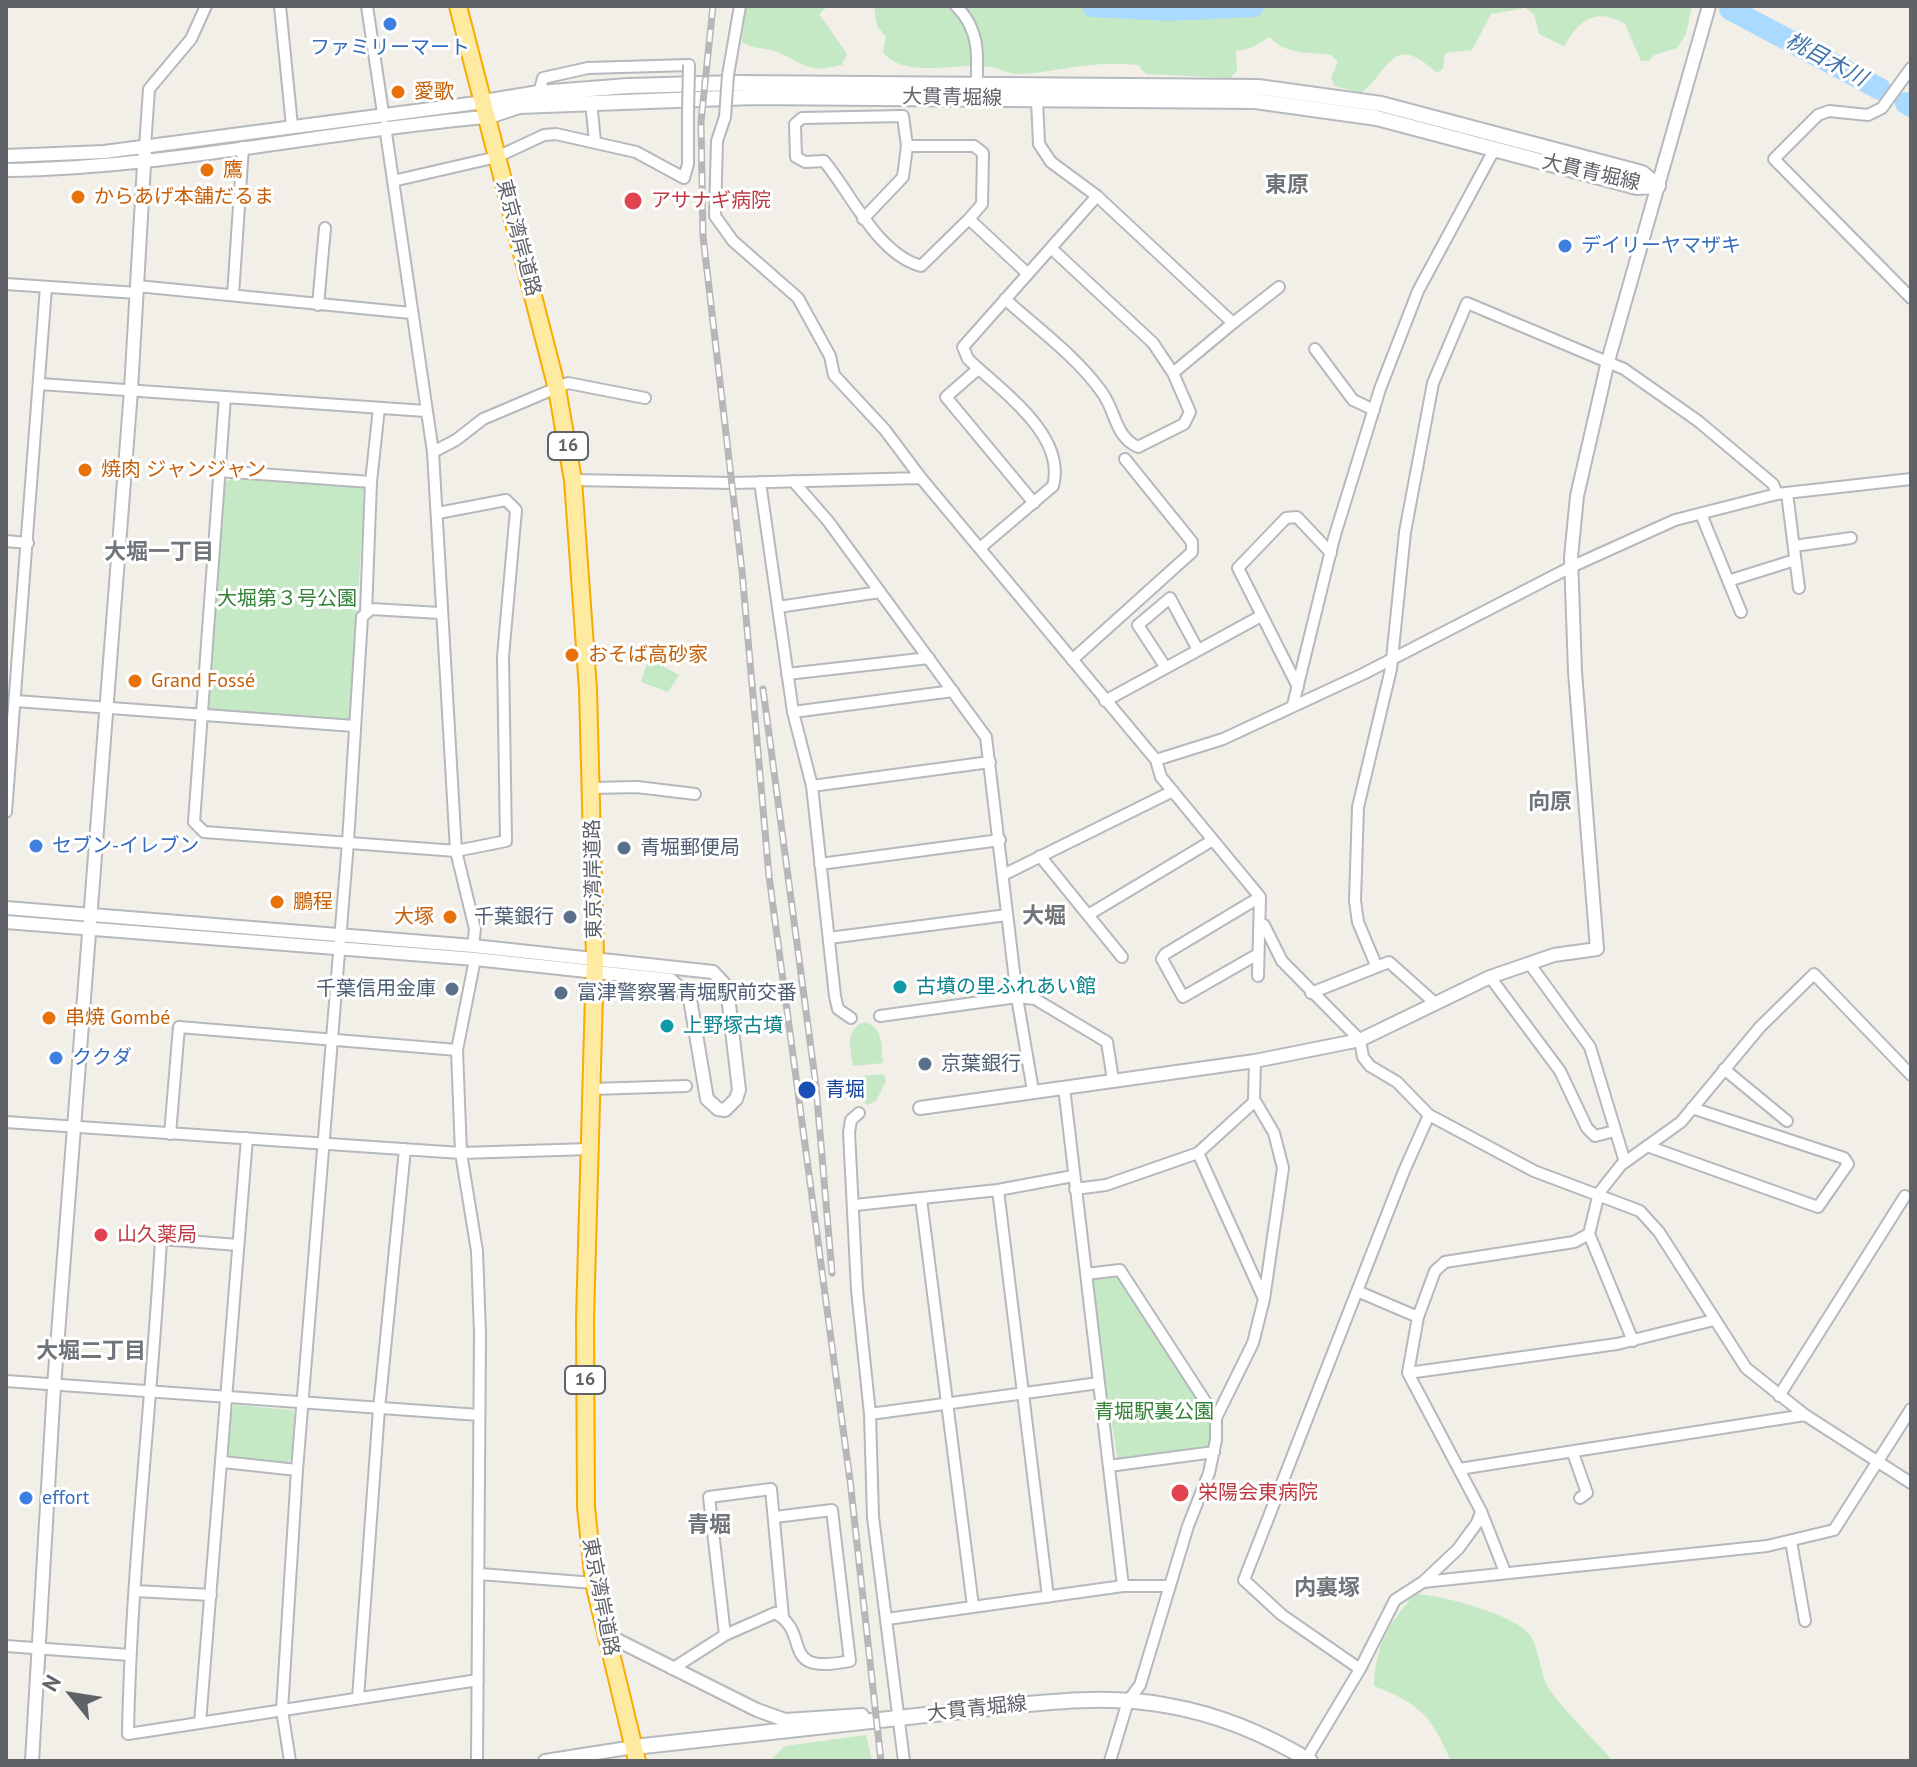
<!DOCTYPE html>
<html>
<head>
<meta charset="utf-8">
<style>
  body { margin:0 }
  #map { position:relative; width:1917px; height:1767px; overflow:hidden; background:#f1efe8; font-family:"PT Sans",sans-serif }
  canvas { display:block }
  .frame { position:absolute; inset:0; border:8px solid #5f6368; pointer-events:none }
  .north { position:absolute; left:32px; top:1655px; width:80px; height:80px; -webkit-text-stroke:6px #fff; paint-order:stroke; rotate:300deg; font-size:22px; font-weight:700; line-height:32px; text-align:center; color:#5f6368 }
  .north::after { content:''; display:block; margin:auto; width:28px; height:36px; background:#5f6368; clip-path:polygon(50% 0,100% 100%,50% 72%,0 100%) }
</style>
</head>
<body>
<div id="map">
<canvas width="1917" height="1767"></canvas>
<div class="frame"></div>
<div class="north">N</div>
</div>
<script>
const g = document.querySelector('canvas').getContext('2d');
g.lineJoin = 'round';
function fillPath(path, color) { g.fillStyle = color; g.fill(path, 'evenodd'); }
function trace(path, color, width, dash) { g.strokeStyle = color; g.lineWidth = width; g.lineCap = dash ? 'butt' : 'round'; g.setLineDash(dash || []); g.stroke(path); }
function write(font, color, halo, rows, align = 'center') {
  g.font = font + ' "PT Sans","Noto Sans JP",sans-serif'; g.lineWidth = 6; g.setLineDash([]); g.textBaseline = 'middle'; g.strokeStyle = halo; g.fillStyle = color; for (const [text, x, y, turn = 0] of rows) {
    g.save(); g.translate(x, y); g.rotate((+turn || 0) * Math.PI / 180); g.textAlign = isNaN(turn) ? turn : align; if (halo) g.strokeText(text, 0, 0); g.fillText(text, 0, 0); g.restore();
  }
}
const green = new Path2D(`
  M745,6H845L826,8L819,14L847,54L842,65C808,73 807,66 780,53C768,47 753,50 742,42Z
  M874,6H1189C1208,20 1234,14 1255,6H1692L1686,34L1677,48L1654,55L1649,61H1641L1625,24C1596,7 1580,19 1564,46L1539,34L1534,14L1525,8L1491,14L1472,50L1445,53L1443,69L1437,73C1391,30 1389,73 1361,93L1335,86L1331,78L1338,62L1331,55C1311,52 1284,55 1270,37L1251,48L1236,51L1237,71L1230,78L1146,74L1138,65C1094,60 1063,71 1020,74C1009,75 1001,68 990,67C958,62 905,80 883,52L886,37L877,26Z
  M230,479L365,488L350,719L346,722L212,710L208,707L225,483Z
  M655,662L679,675L668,692L641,682L647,663Z
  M864,1022C884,1027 881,1046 883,1063L853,1066C851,1049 844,1030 864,1022Z
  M884,1074L886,1081L876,1101L867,1105L857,1092L854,1077Z
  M1118,1274L1212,1420L1210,1447L1118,1462L1089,1278Z
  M235,1405L292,1410L296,1415L291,1459L286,1463L231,1459L227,1455L231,1409Z
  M1415,1594C1439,1594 1515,1615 1529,1634C1541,1650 1539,1676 1551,1692C1569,1716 1593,1738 1613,1761H1451C1431,1716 1421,1704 1374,1686C1375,1646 1389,1623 1415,1594Z
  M866,1735L872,1761H770L785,1746Z`);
const river = new Path2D(`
  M1093,6L1168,10L1253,6
  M1730,9L1880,89
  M1906,103L1911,106`);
const minor = new Path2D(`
  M280,6L292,126
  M367,6L383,113
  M956,6C981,30 978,59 976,92
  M1911,68L1882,108L1868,115L1829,111L1818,115L1774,159L1911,298
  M728,75L740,6
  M539,93L543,78L588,68L689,65
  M1037,100L1039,144L1051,162L1097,196L1233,323L1173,373
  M591,102L595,141
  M725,117L717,141L715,216L733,241L798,298L830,356L834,375L885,430L921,478L1156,760L1161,777L1260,897L1258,976
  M385,126L433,452L456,851L475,929L473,946
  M907,146L903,116L802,118L795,124L796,157L805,162L824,161C851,193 877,254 921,266L969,219
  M145,147L149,89L191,39L206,6
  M393,181L497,157L544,135L556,134L636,152L684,178L688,164V115
  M863,219L903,177L907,146H974L983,153L982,204L969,219L1028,274
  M6,284L137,293
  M137,286L411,313
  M233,295L243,147
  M1005,299C1037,328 1076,356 1101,391C1116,410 1114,436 1138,447L1184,424L1190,412L1173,373L1153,343L1051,248
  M318,305L325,228
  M1233,323L1279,287
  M1315,349L1353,400L1374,410
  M978,369L946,397L1034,503
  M40,384L425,411
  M225,397L194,822L204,832L456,851L506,841L503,657L516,510L506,500L438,513
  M433,452L456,440L483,419L568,383L645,398
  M218,471L371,482
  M573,480L732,483L921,478
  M793,481L828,521L986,737L1017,997L1033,1091
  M760,482L793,712L812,786L835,996L838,1009L851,1018
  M1787,493L1799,588
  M1701,514L1741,612
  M6,541L28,543
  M1794,546L1851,538
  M980,548L1053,486C1067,435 1000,390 968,359L963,347L1097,196
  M1728,581L1795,560
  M778,607L880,592
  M366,612L371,482L379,408
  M1072,660L1192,552V542L1125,459
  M1166,668L1138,625L1170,598L1198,650
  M787,674L929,658
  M1298,687L1238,568L1286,518L1297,517L1331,553
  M16,701L354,726
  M1105,701L1261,616
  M1293,705L1334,538L1380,389L1418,291L1494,150
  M793,712L953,691
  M1156,760L1223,739L1363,674L1571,567L1675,520L1777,494L1911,479
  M812,786L990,762
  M592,788L637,787L695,794
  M6,812L46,287
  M1040,856L1122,957
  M820,864L1000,840
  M1003,875L1173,791
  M1088,915L1213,840
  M1264,925L1282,961L1360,1040L1363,1057L1370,1066L1397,1082L1429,1115L1534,1171L1640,1211L1659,1232L1746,1368L1805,1415L1911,1483
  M829,938L1007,915
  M1258,954L1183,997L1162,959L1165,954L1260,897
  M475,959L457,1050L461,1153L477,1251L480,1333L477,1761
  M1529,963L1590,1047L1625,1162
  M1376,965L1358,922L1355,901L1358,807L1391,669L1405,532L1433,383L1467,303L1624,369L1698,421L1773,484L1777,494
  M1490,977L1560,1071L1587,1128L1595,1136L1615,1131
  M1311,993L1389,962L1436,1004
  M880,1016L1017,997L1035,999L1107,1042L1113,1080
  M1724,1069L1787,1121
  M1064,1087L1123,1586
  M592,1089L686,1086
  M859,1113L851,1120L849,1132L857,1290L870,1414L873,1517L904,1761
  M6,1122L461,1153L590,1149
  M170,1134L179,1027L457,1050
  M1647,1146L1818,1207L1848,1164L1844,1158L1692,1108
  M1198,1153L1264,1299
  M1075,1189L1106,1185L1198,1153L1255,1101
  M998,1190L1048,1597
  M921,1199L973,1606
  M855,1205L998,1190L1073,1176
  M1589,1234L1633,1341
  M238,1245L161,1239C152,1404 131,1569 128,1734L478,1680
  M1086,1274L1120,1270L1216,1418
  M1357,1291L1418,1317
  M1408,1373L1617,1344L1714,1320
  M6,1381L479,1415
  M1779,1396L1905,1196
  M870,1414L1099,1383
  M1573,1453L1587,1493L1580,1498
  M223,1462L297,1470
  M1109,1466L1214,1452
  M1459,1469L1805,1415
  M1791,1541L1805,1621
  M1505,1572L1481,1511L1408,1373L1418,1317L1435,1271L1445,1262L1574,1242L1589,1234L1599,1193L1621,1165L1681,1122L1760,1027L1814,974L1911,1075
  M480,1574L594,1583
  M1423,1582L1767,1546L1834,1530L1911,1409
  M135,1591L211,1595
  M887,1619L1123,1586H1170
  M725,1635L709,1497L771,1489L783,1617
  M6,1646L130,1655
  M672,1669L725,1635L775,1613C813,1633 776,1676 850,1661L832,1510L775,1517
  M1360,1669L1282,1615L1244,1580L1404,1171L1429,1115
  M358,1698L379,1409L405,1149
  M200,1723L247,1138
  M290,1761L282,1710L297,1470L348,842L362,617L371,609L440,613
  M1110,1761L1128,1701L1140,1685L1188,1526L1209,1473L1216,1440V1418L1253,1343L1264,1299L1283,1168L1274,1133L1254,1099L1255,1061
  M1305,1761L1360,1669L1395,1600L1423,1582L1458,1549L1477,1523L1481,1512`);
const tertiary = new Path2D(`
  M6,156L104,152L484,102
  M6,170C167,168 326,131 486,117
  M6,908L473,946L713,972L727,987L739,1090L736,1099L725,1110L718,1109L707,1099L690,999L671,980L475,959L6,922
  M920,1108L1255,1061L1360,1040L1490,977L1554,955L1597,949L1575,672L1571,557L1577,496L1608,361L1709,6
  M605,1634L757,1710L785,1720L862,1715
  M32,1761L54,1386L131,390L145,147
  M545,1761L634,1747`);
const secondary = new Path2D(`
  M484,102L539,93L628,86L738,83L1258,87L1381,104L1642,173L1658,186
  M486,117L519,106L753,97L1255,101L1377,118L1637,187L1658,186
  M634,1747C741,1735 847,1723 953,1712C1024,1705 1099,1692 1170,1706C1220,1715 1267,1735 1310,1761`);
const trunk = new Path2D(`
  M458,6L557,389L573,480L588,689L595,958L585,1319L586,1507L594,1583L637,1761`);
const rail = new Path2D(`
  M713,6L701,122L703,236L742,571L769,876L851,1488
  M763,689L816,1086L832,1273
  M850,1480L881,1761`);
const minorBridge = new Path2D(`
  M688,115L689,65
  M725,117L728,75`);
const markers = [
  [390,24,8,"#3f7fe0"],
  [398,92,8,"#e8710a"],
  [207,170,8,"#e8710a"],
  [78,197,8,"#e8710a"],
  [633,201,10,"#e0444e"],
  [1565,246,8,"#3f7fe0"],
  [85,470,8,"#e8710a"],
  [572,655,8,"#e8710a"],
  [135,681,8,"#e8710a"],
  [36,846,8,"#3f7fe0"],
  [624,848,8,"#5c6f8a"],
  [277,902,8,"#e8710a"],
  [450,917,8,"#e8710a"],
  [570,917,8,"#5c6f8a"],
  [900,987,8,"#0f9aa8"],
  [452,989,8,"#5c6f8a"],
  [561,993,8,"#5c6f8a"],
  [49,1018,8,"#e8710a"],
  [667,1026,8,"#0f9aa8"],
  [56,1058,8,"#3f7fe0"],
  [925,1064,8,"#5c6f8a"],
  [807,1090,10,"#1a4fb4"],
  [101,1235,8,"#e0444e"],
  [1180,1493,10,"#e0444e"],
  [26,1498,8,"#3f7fe0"]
];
const shields = [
  [568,446,40],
  [585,1380,40]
];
const shieldNames = [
  ["16",568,446],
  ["16",585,1380]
];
const shopNames = [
  ["ファミリーマート",390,48,"center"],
  ["デイリーヤマザキ",1581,246],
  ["セブン-イレブン",52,846],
  ["ククダ",72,1058],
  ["effort",42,1498]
];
const foodNames = [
  ["愛歌",414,92],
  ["鷹",223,170],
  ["からあげ本舗だるま",94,197],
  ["焼肉 ジャンジャン",101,470],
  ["おそば高砂家",588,655],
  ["Grand Fossé",151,681],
  ["鵬程",293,902],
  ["大塚",434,917,"right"],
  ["串焼 Gombé",65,1018]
];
const streetNames = [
  ["大貫青堀線",952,98,1],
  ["大貫青堀線",1591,173,13],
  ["東京湾岸道路",518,238,75],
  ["東京湾岸道路",594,879,-91],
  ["東京湾岸道路",600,1597,79],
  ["大貫青堀線",977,1709,-6]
];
const healthNames = [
  ["アサナギ病院",651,201],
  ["山久薬局",117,1235],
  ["栄陽会東病院",1198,1493]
];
const parkNames = [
  ["大堀第３号公園",287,599],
  ["青堀駅裏公園",1154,1412]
];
const serviceNames = [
  ["青堀郵便局",640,848],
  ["千葉銀行",554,917,"right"],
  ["千葉信用金庫",436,989,"right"],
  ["富津警察署青堀駅前交番",577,993],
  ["京葉銀行",941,1064]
];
const cultureNames = [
  ["古墳の里ふれあい館",916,987],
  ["上野塚古墳",683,1026]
];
const transitNames = [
  ["青堀",825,1090]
];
const waterNames = [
  ["桃目木川",1826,60,28]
];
const neighbourhoodNames = [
  ["東原",1287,186],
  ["大堀一丁目",159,553],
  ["向原",1550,803],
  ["大堀",1044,917],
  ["大堀二丁目",91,1352],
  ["青堀",709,1526],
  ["内裏塚",1327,1589]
];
fillPath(green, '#c5e8c5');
trace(river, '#aadaff', 22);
trace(minor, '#b5b8bc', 14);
trace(tertiary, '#b5b8bc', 16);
trace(secondary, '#b6babf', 18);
trace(trunk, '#f9ab00', 20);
trace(minor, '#fff', 10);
trace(tertiary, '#fff', 12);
trace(secondary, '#fff', 14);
trace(trunk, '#feeaa1', 16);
trace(rail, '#b6b7b8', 7);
trace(rail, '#fff', 4, [12]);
trace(minorBridge, '#b5b8bc', 14, []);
trace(minorBridge, '#fff', 10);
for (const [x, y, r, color] of markers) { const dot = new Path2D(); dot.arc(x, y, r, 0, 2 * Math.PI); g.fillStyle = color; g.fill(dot); trace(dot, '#fff', 3); }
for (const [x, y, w] of shields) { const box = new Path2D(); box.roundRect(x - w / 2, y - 14, w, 28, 6); g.fillStyle = '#fff'; g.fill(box); trace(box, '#5f6368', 2); }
write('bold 18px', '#5f6368', null, shieldNames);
write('20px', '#366cbe', '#fff', shopNames, 'left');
write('20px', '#c56008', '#fff', foodNames, 'left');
write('20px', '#5f6368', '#fff', streetNames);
write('20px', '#be3a42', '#fff', healthNames, 'left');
write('20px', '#348238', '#fff', parkNames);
write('20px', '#4e5e75', '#fff', serviceNames, 'left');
write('20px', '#0d838f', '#fff', cultureNames, 'left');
write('20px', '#164399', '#fff', transitNames, 'left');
write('italic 22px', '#4174aa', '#fff', waterNames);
write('bold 22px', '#70757a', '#fff', neighbourhoodNames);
</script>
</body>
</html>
